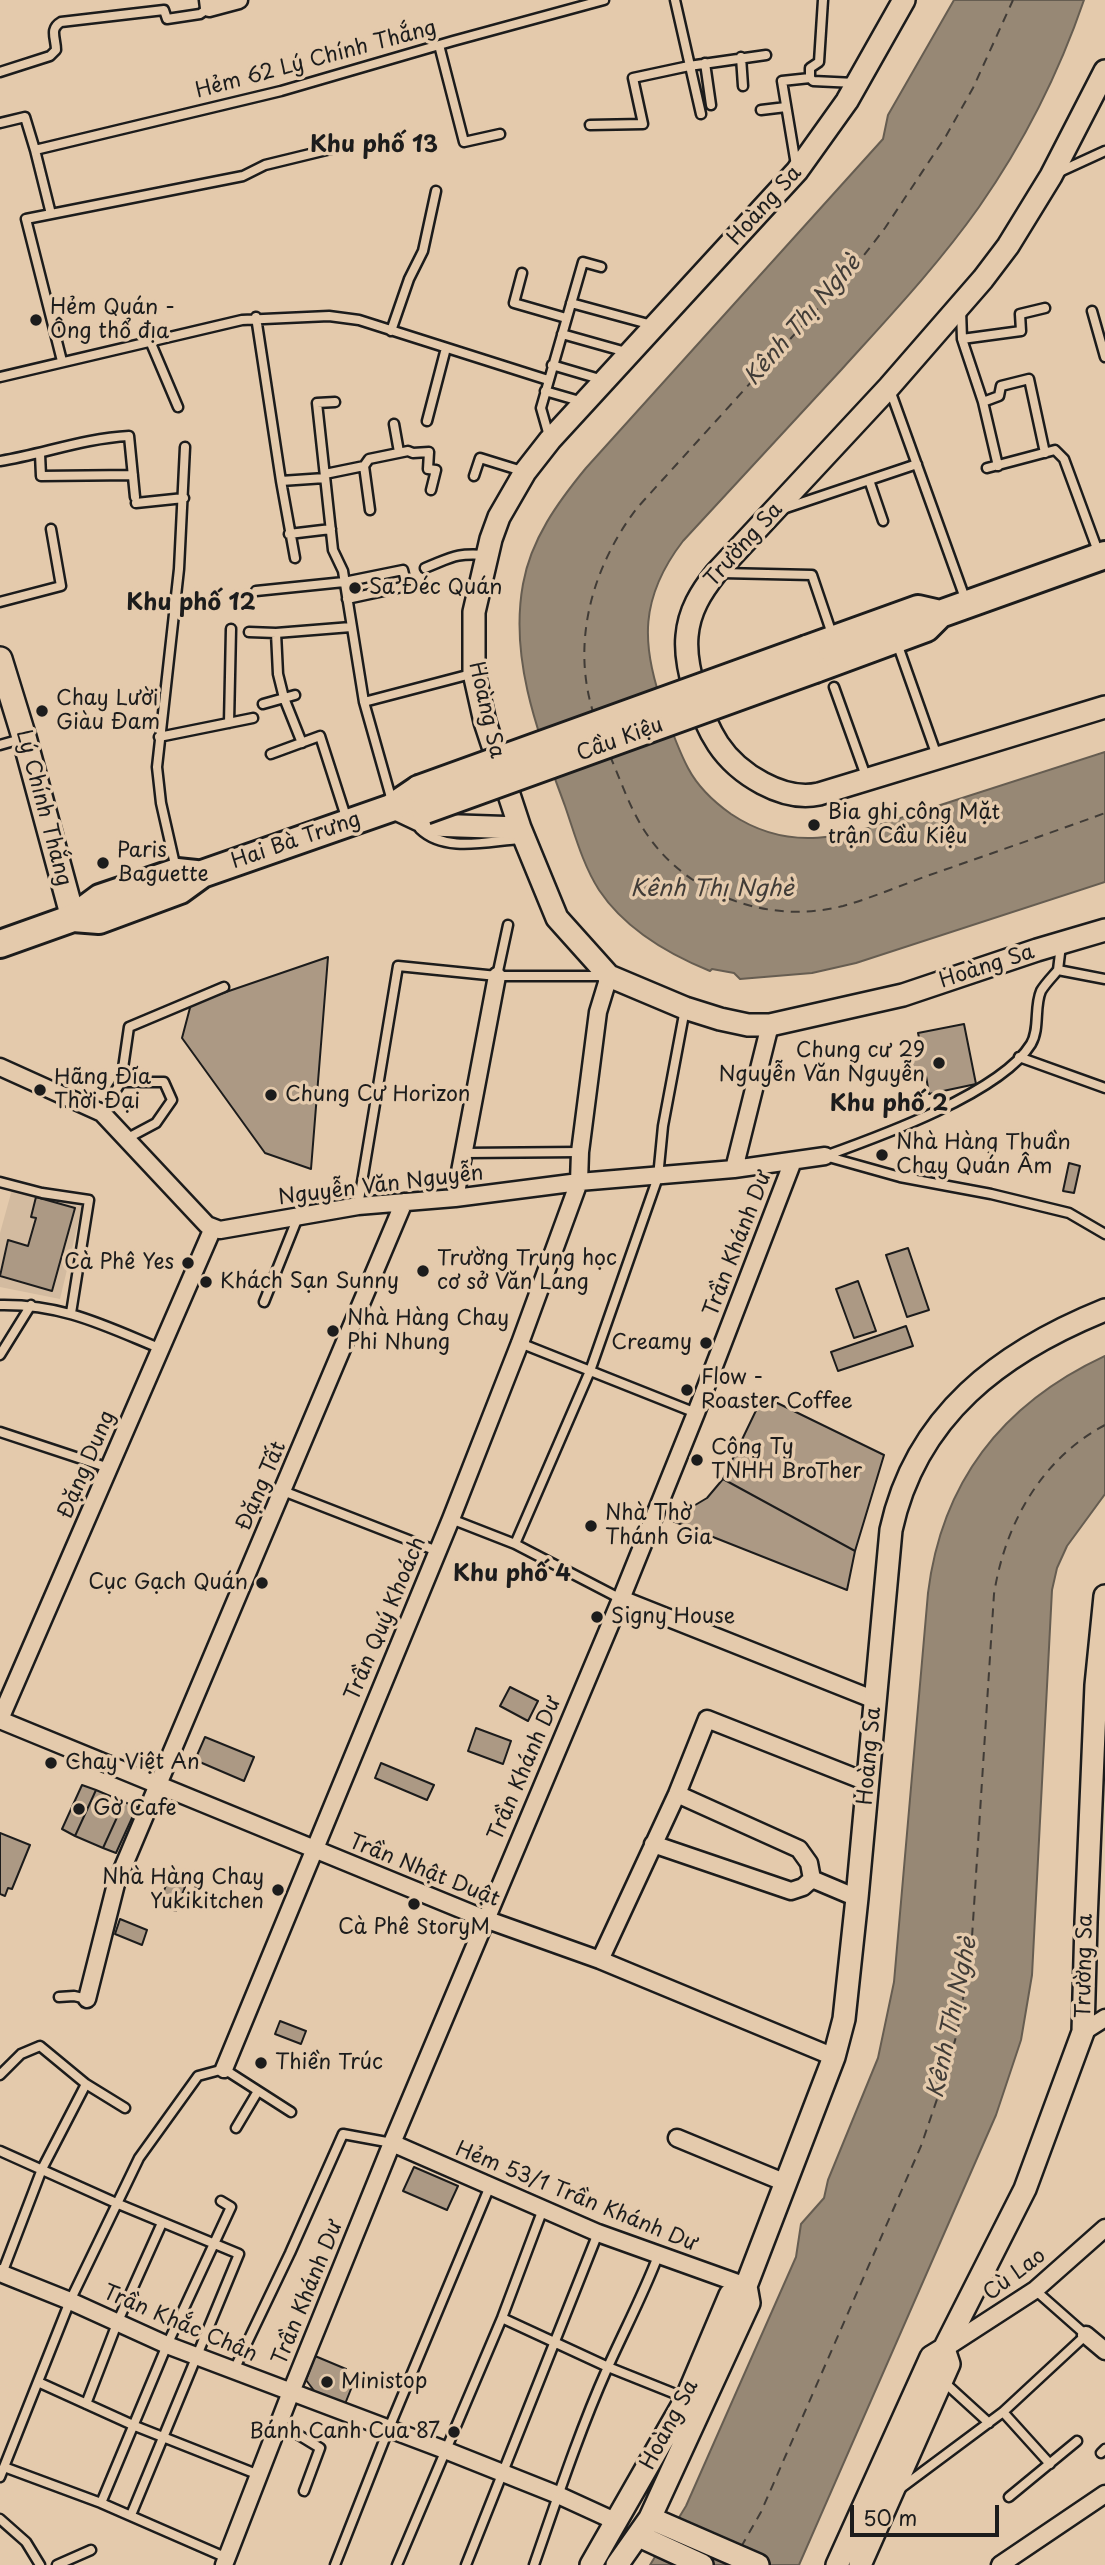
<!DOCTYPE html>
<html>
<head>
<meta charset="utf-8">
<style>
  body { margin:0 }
  #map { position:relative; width:1105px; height:2565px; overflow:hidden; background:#e4caac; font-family:"Playpen Sans",sans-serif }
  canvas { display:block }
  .scale { position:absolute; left:850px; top:2505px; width:149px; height:32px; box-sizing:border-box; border:4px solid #1c1c1c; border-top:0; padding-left:9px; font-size:21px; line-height:24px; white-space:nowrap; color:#1c1c1c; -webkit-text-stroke:5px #e4caac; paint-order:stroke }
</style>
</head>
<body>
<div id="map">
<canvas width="1105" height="2565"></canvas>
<div class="scale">50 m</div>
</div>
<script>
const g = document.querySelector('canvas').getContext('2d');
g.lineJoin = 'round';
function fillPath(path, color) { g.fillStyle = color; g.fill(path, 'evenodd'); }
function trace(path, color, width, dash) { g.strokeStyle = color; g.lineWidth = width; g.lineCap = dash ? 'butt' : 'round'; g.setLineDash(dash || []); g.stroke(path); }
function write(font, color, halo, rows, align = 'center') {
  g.font = font + ' "Playpen Sans",sans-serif'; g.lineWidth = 7; g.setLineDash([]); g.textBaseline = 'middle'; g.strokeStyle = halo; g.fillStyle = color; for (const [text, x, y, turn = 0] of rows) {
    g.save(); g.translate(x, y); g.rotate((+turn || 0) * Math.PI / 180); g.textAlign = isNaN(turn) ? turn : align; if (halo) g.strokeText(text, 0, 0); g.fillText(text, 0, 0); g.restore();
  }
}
const built = new Path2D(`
  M13,1186L82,1207L60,1299L0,1287V1233Z`);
const water = new Path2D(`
  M954,0H1084C1059,73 1023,144 979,207C938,265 889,317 842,369C789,426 736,483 683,541C640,597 640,644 664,709C671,729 678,749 688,768C698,787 714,802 731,814C798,859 858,831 928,809C987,790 1046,771 1105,752V882L856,963L812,973L740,979L734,973L712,969L710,971C668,954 625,929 599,890C583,865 575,835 565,806C539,735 509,661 523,584C531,539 558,502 586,468L883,139L888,115Z
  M1105,1356V1494L1067,1546L1057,1568L1052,1590L1032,1975L1021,2040L996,2115L799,2565H650L686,2506L796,2257L801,2224L824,2198L828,2180L878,2058L894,1982L928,1593C942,1480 1004,1403 1105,1356Z`);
const ferry = new Path2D(`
  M594,715C570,642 593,566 637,508L851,272L885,228L946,136L973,88L1013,0
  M610,756C621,781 630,809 646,833C688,896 770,925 843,906C871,898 897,887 924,877C984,856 1045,835 1105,813
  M741,2547L761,2512L921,2146L946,2073L957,2033L971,1953L994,1594C1005,1524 1041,1459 1105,1425`);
const building = new Path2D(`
  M328,957L311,1169L265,1153L182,1038L191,1004Z
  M964,1024L976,1084L929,1094L926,1076L909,1080L903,1051L921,1046L918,1033Z
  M1069,1163L1080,1166L1074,1193L1063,1191Z
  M36,1197L75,1208L52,1291L0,1276L8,1240L28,1246L36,1218L31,1217Z
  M908,1248L929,1310L907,1317L886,1255Z
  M858,1281L876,1331L854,1338L836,1289Z
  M906,1326L913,1346L838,1371L831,1352Z
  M763,1396L884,1455L855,1551L723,1479Z
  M723,1479L855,1551L847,1590L670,1520L707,1498Z
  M510,1687L538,1701L528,1721L500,1706Z
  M476,1728L511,1741L503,1764L468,1751Z
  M205,1737L254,1757L244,1781L195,1760Z
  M381,1763L434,1785L427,1800L375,1778Z
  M82,1785L96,1790L75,1836L62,1829Z
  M96,1790L124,1802L103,1848L75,1836Z
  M124,1802L137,1807L116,1853L103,1848Z
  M0,1833L30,1845L12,1889L8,1888L5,1896L0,1894Z
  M168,1880L185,1887L176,1911L159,1904Z
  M120,1919L147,1930L142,1945L115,1934Z
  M280,2021L306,2031L301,2044L275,2034Z
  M414,2167L458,2186L447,2210L403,2191Z
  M315,2356L346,2369L342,2380L353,2384L345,2404L315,2392L306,2380Z`);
const service = new Path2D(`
  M675,0L701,114
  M439,45L464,142L500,134
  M741,57L743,86
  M705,63L711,105
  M0,72L50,56L56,50C56,38 49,29 61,22L164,10L167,19L200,14L209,8
  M810,78L813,81L855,83
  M761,110L786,107
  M0,123L25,117L35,150L51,214
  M590,125L643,124L633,78L689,66L766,55
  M35,150L281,91L453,41L604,0
  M796,165L782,81L810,78V68L819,62L823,0
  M1057,173L1105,151
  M522,273L514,303L566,318
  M571,303L652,325
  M961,310L962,339L983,402L998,466
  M1092,311L1105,357
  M256,317L281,481L325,478
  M391,331L409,279L423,251L436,191
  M562,334L626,352
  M962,339L1021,331L1020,314L1045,308
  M150,341L178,407
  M62,361L26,219L243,176L265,165L343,146
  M552,365L603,380
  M0,377L242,320L329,316L359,320L548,380
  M890,390L966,601
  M545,391L583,402
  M335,402L317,403L333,550L343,571L364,702L392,801
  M983,402L999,396L1001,386L1029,379L1045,453
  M427,421L446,348
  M394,424L399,452
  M549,436L541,408L583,262L601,267
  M40,454L41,476L133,475
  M0,461C43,454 85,438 129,436L135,497
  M364,466L370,510
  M987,468L1055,450L1064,459L1099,554
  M325,474L364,466L369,459L408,451L413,453L429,452L428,469L436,470L431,490
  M474,476L480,458L522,471
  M869,480L883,521
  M281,481L295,558
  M136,503L184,498
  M783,509L917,464
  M289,534L331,529
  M425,568C453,557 454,553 486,555
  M722,573L812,575L833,637
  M256,591L344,582L403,570L407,586L347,599
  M0,602L61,586L51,529
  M249,632L276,633L351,627
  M276,633L278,674L284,698L302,743
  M897,643L937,756
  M834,687L867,779
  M364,702L471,674
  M263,704L295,695
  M229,723L231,629
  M159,737L253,718
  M0,745L21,739
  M271,754L320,736L347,820
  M420,829C445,853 488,841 521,839
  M176,869L161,803L157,767L179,569L185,447
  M1058,970L1105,979
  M1058,970L1061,945
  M497,976L508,925
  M1019,1057L1105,1088
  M121,1082L129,1027L224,987
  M102,1113L121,1082H164L172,1100L156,1123L126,1139
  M464,1153L580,1152
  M825,1156C878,1137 1001,1093 1031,1044C1040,1029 1034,1007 1041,991C1045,984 1053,976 1058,970
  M825,1156L900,1177L991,1194L1069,1213L1105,1234
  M0,1182L42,1193L89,1200L71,1313
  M358,1206L398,966L497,976H606
  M264,1302L298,1217
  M0,1305C63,1304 103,1325 159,1348
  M520,1343L696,1413
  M0,1355L31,1305
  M0,1432L109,1468
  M283,1491L437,1551
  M451,1519L515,1544L621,1599
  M515,1544L590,1371L658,1177L663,1126L685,1009
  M59,1997L74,1996L87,1999
  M0,2075L21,2054L40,2046L86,2084L125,2108
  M236,2128L258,2091
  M0,2151L116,2203L239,2254L131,2515
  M1,2276L42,2169L86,2084
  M502,2318L608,2367L683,2397
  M234,2370L290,2253L343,2134L392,2143
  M38,2382L135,2426L259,2475
  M944,2382L989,2423
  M86,2404L118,2321L162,2223
  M1003,2412L1050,2464
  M279,2423L320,2448L304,2491
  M1101,2453L1105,2449
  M4,2467L101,2503L227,2558
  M0,2477L70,2301L139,2158L198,2076L224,2069L291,2112
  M901,2488L1003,2412L1086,2335L1035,2290
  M1009,2497L1077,2441
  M101,2503L167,2345L231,2207L221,2201
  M0,2519L26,2542L40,2565
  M57,2565L91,2550
  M335,2565L389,2428L490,2186
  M397,2565L502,2318L543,2209
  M466,2565L598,2233
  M534,2565C557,2499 579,2432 607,2369C624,2331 643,2295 658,2256`);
const minor = new Path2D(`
  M208,0L209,8L239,0
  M0,1067L102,1113L207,1225L220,1230L358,1206L455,1198L579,1182L734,1169L825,1156
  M734,1169L770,1025
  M455,1198L497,976
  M621,1599L875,1700
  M0,1719L213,1228
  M0,1720L485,1919L600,1960L834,2057
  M677,1794L799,1849L809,1863L812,1879L857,1898
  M653,1844L791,1891L803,1887L812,1879
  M600,1960L677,1794L707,1719L867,1782
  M87,1999L116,1884L404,1202
  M1083,2032L1105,2018
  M224,2069L451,1519L520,1343L579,1182L580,1152L598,1012L609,976
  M677,2138L786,2183
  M392,2143L598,2233L746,2286
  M0,2273L70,2301L167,2345L445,2450L558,2495L617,2522
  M1086,2335L1105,2351
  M944,2349L1035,2290L1105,2228
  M224,2565L291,2392L392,2143L621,1599L696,1413L793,1161
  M1000,2565L1105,2494`);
const tertiary = new Path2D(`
  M904,0L847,101L797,171L550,440L525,472L499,517L491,539L474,612V673L485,722L520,828L557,918L609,976L685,1008L720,1019L748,1025H770L903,995L1037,950L1105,930
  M1105,71L1051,176L1008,246L983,279L889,387L716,573C701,592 689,611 687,636C684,667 701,718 718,744C738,774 783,802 819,794L1105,707
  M394,808L430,825L520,828
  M650,2518L758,2565
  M639,2536L702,2565
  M591,2565L686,2399L730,2295L746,2286
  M617,2565L650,2518L749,2303L746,2286L834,2057L844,2019L857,1898L891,1530C916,1415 1001,1352 1105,1310
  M837,2565L931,2357L944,2349L1025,2189L1083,2032L1086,1922L1096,1685L1105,1596
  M860,2565L949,2364L944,2349`);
const secondary = new Path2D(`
  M0,659L24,737L73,918`);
const primary = new Path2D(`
  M807,649L918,609L940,614
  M815,669L926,628L940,614L1105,555
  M73,918L99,920L180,890L202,874L391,808L419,789
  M0,944L73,918L100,898L177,872L196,874`);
const primaryBridge = new Path2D(`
  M419,789L807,649
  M425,810L815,669`);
const markers = [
  [36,320,7,"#1c1c1c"],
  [355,588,7,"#1c1c1c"],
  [42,711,7,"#1c1c1c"],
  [814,825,7,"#1c1c1c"],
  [103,863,7,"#1c1c1c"],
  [939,1063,7,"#1c1c1c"],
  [40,1090,7,"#1c1c1c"],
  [271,1095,7,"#1c1c1c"],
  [882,1155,7,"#1c1c1c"],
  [188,1263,7,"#1c1c1c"],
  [423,1271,7,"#1c1c1c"],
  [206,1282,7,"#1c1c1c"],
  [333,1331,7,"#1c1c1c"],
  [706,1343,7,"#1c1c1c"],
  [687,1390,7,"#1c1c1c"],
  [697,1460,7,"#1c1c1c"],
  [591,1526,7,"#1c1c1c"],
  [262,1583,7,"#1c1c1c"],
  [597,1617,7,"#1c1c1c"],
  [51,1763,7,"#1c1c1c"],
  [79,1809,7,"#1c1c1c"],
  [278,1890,7,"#1c1c1c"],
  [414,1904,7,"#1c1c1c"],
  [261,2063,7,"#1c1c1c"],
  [327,2382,7,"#1c1c1c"],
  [454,2432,7,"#1c1c1c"]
];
const streetNames = [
  ["Hẻm 62 Lý Chính Thắng",316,60,-15],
  ["Hoàng Sa",765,206,-48],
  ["Trường Sa",744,545,-48],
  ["Hoàng Sa",486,710,77],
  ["Cầu Kiệu",620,740,-20],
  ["Lý Chính Thắng",43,808,75],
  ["Hai Bà Trưng",296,841,-19],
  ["Hoàng Sa",987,967,-18],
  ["Nguyễn Văn Nguyễn",381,1186,-7],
  ["Trần Khánh Dư",738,1244,-69],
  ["Đặng Dung",87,1465,-67],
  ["Ðặng Tất",262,1486,-67],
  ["Trần Quý Khoách",386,1619,-67],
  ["Hoàng Sa",870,1756,-85],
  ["Trần Khánh Dư",525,1769,-67],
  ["Trần Nhật Duật",424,1871,22],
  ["Trường Sa",1085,1966,-89],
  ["Hẻm 53/1 Trần Khánh Dư",576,2197,22],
  ["Cù Lao",1015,2275,-37],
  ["Trần Khánh Dư",308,2293,-68],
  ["Trần Khắc Chân",180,2324,23],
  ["Hoàng Sa",670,2425,-62]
];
const poiNames = [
  ["Hẻm Quán -",50,308],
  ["Ông thổ địa",50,332],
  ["Sa Đéc Quán",369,588],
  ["Chay Lười",56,699],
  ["Giàu Đam",56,723],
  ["Bia ghi công Mặt",828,813],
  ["trận Cầu Kiệu",828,837],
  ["Paris",117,851],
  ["Baguette",117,875],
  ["Chung cư 29",925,1051,"right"],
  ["Nguyễn Văn Nguyễn",925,1075,"right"],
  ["Hãng Đĩa",54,1078],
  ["Thời Đại",54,1102],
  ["Chung Cư Horizon",285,1095],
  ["Nhà Hàng Thuần",896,1143],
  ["Chay Quán Âm",896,1167],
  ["Trường Trung học",437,1259],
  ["cơ sở Văn Lang",437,1283],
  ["Cà Phê Yes",174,1263,"right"],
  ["Khách Sạn Sunny",220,1282],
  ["Nhà Hàng Chay",347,1319],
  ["Phi Nhung",347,1343],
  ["Creamy",692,1343,"right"],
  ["Flow -",701,1378],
  ["Roaster Coffee",701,1402],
  ["Công Ty",711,1448],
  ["TNHH BroTher",711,1472],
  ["Nhà Thờ",605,1514],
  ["Thánh Gia",605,1538],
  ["Cục Gạch Quán",248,1583,"right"],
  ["Signy House",611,1617],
  ["Chay Việt An",65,1763],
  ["Gờ Cafe",93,1809],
  ["Nhà Hàng Chay",264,1878,"right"],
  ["Yukikitchen",264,1902,"right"],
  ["Cà Phê StoryM",414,1928,"center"],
  ["Thiền Trúc",275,2063],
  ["Ministop",341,2382],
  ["Bánh Canh Cua 87",440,2432,"right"]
];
const neighbourhoodNames = [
  ["Khu phố 13",374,146],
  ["Khu phố 12",191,604],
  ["Khu phố 2",889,1105],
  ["Khu phố 4",512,1575]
];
const waterNames = [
  ["Kênh Thị Nghè",803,321,-49],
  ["Kênh Thị Nghè",712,890],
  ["Kênh Thị Nghè",953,2018,-78]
];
fillPath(built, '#d3bba0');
fillPath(water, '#978875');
trace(water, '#665d51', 2);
trace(ferry, '#413c37', 2, [9, 7]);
fillPath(building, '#ac9984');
trace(building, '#1c1c1c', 2);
trace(service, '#1c1c1c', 13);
trace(minor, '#1c1c1c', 21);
trace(tertiary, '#1c1c1c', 26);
trace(secondary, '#1c1c1c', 28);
trace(primary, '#1c1c1c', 32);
trace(service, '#e4caac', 8);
trace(minor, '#e4caac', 16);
trace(tertiary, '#e4caac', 21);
trace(secondary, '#e4caac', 23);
trace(primary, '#e4caac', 26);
trace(primaryBridge, '#1c1c1c', 32, []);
trace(primaryBridge, '#e4caac', 26);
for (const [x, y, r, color] of markers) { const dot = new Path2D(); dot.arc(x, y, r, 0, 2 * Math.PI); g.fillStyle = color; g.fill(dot); trace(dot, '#e4caac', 2.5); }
write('21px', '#1c1c1c', '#e4caac', streetNames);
write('21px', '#1c1c1c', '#e4caac', poiNames, 'left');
write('bold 23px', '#1c1c1c', '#e4caac', neighbourhoodNames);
write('italic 23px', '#413c37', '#e4caac', waterNames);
</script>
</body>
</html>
